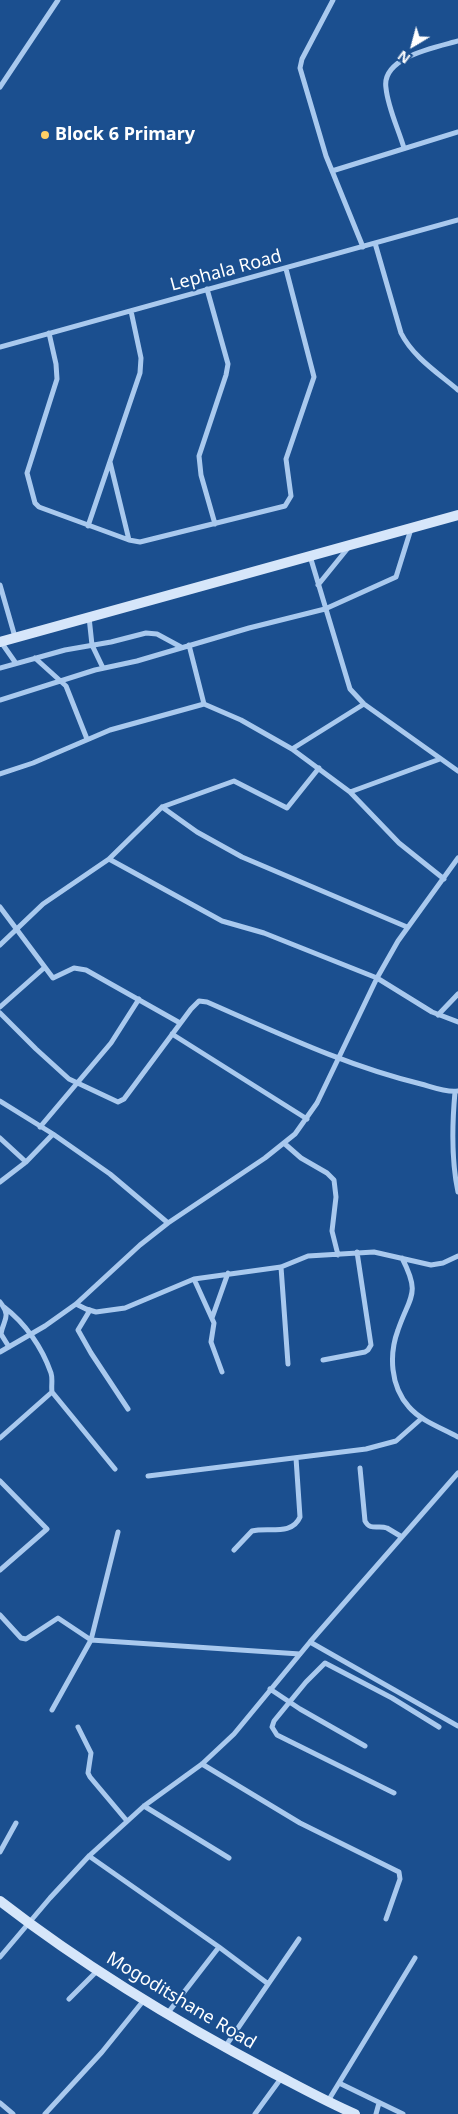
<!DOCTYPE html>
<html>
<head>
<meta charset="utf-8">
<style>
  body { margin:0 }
  #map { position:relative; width:458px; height:2114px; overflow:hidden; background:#1b4f8f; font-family:"Noto Sans",sans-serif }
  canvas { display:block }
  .north { position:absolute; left:388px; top:20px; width:50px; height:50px; -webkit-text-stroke:4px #1b4f8f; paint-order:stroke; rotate:217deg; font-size:14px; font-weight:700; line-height:20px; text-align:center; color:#fff }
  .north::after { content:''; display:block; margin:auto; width:18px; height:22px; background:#fff; clip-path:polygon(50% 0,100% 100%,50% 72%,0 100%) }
</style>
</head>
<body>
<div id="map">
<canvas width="458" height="2114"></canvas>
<div class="north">N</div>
</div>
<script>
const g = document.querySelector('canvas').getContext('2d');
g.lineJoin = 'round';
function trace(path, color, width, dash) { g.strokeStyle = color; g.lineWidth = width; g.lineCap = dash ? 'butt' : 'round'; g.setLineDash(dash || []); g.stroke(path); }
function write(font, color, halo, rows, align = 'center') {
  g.font = font + ' "Noto Sans",sans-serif'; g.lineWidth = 4; g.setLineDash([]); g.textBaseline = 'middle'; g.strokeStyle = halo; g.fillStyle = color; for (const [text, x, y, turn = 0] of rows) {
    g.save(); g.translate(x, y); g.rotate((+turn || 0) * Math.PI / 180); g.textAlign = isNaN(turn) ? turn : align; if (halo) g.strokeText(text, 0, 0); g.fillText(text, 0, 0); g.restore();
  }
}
const minor = new Path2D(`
  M333,0L302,59L300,68L326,156L363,247
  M0,87L58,0
  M404,148C398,128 388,108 386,88C381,57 437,47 458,41
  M332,171L458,132
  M375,243L401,333C413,357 438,373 458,390
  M207,289L228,364L226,375L199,456L201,475L215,524
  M49,333L56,364L57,379L27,473L35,503L39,507L129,540L140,542L285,506L291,496L286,459L314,377L286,269
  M0,347L458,220
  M110,462L129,540
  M88,526L140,373L141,358L131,311
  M310,556L350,689L364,704L458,771
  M0,585L15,637
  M318,585L348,548
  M89,617L92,645L103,668
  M1,642L15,662
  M189,645L204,704
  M35,658L66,686L87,739
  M0,668L65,650L111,642L146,633L157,634L181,647
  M0,700L95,670L137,661L249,628L325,609L396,577L411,529
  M292,749L364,704
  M0,774L33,763L110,730L204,704L241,720L292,749L350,792L440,759
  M350,792L399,843L444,879
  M162,807L197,832L242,857L407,927
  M109,859L222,921L264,933L377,978L432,1012L458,1022
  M0,907L53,978L74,968L86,970L180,1023
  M0,945L43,904L109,859L162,807L234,781L287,808L319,768
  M0,1007L44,968
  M0,1013L36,1049L69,1079L118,1102L124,1099L191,1009L199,1001L207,1002C278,1033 346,1066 421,1084C432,1087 447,1093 458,1091
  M438,1015L458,994
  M172,1034L307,1119
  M455,1092C452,1125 451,1159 458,1192
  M0,1101L53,1134
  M40,1127L111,1043L139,999
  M0,1138L26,1162
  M285,1144L301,1158L327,1173L334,1180L336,1197L332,1231L338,1255
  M0,1182L26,1162L53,1134L110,1174L168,1223
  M402,1258C421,1295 410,1295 398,1330C389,1354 390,1386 409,1407C421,1421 442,1428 458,1437
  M281,1267L288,1364
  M194,1279L214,1323L211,1342L222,1372
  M0,1302C12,1317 3,1320 1,1334L9,1347
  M76,1304L86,1309L96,1312L125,1308L194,1279L281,1267L308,1256L374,1252L431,1265L443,1263L458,1256
  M90,1310L78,1330L91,1353L128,1409
  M212,1318L228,1273
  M0,1352L45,1326L76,1304L140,1245L168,1223L265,1158L295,1134L317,1103L377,978L398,941L458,858
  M323,1360L365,1352L368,1350L371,1345L357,1252
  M52,1392L115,1469
  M0,1438L52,1392C51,1386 53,1379 51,1373C42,1347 25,1323 4,1307
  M360,1468L365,1521C370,1531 378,1525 387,1528C392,1531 397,1534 402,1537
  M148,1476L366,1449L396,1441L422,1418
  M0,1481L47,1529L0,1570
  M234,1550L252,1531C268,1527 292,1536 300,1517L296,1458
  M0,1615L21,1638L26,1639L58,1618L91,1640L118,1532
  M310,1642L458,1726
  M270,1689L300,1709L365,1746
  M52,1710L91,1640L300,1654
  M78,1727L91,1753L88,1773L90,1777L127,1821
  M202,1764L300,1823L399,1872L400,1879L386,1919
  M394,1793L277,1735L272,1727L274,1721L306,1682L325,1663L392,1698L439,1727
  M144,1806L229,1858
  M0,1852L16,1823
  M89,1856L219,1947L267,1983
  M0,1957L50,1898L89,1856L144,1806L202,1764L234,1734L310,1642L458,1473
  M69,1999L97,1971
  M167,2014L219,1947
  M225,2047L299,1939
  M339,2083L403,2114
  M328,2101L415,1958
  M0,2103L13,2114
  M45,2114L102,2052L144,2000
  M255,2114L282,2077
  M376,2114L379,2103`);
const secondary = new Path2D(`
  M0,642L458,515
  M0,1901C85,1967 178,2023 273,2073C300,2087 327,2102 355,2114`);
const markers = [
  [45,135,5,"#ffd166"]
];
const poiNames = [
  ["Block 6 Primary",55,135]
];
const streetNames = [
  ["Lephala Road",226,271,-15],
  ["Mogoditshane Road",181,2001,31]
];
trace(minor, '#a9c9ee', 5);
trace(secondary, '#d6e6fa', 10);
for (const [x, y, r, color] of markers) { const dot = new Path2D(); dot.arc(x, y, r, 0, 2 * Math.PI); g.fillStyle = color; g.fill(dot); trace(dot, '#1b4f8f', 2); }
write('bold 18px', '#fff', '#1b4f8f', poiNames, 'left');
write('18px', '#fff', '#1b4f8f', streetNames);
</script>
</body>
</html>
